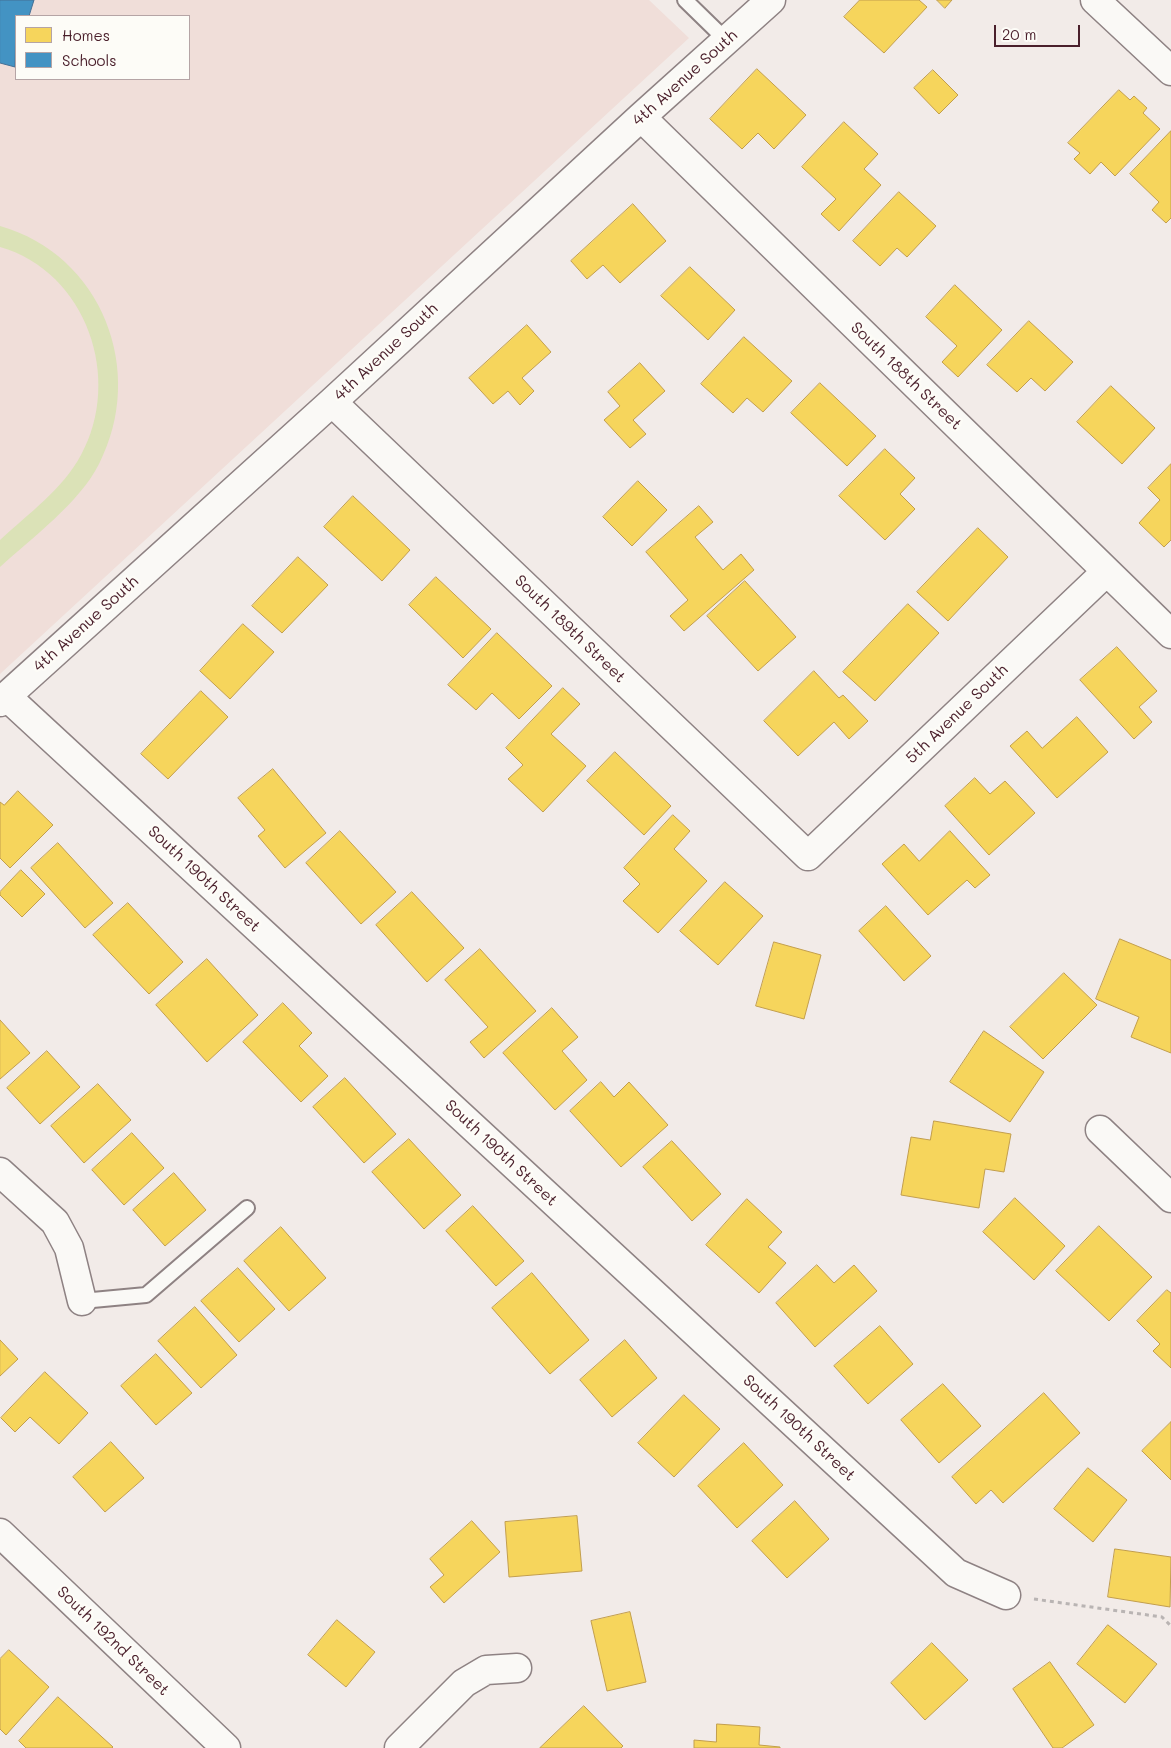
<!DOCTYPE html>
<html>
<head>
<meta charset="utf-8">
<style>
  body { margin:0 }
  #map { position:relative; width:1171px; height:1748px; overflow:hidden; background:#f2ebe8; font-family:Mali,sans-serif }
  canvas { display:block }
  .legend { position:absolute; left:15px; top:15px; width:175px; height:65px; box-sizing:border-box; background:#fdfcf7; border:1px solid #b5a4a5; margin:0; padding:6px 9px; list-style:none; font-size:15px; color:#4a1f2b }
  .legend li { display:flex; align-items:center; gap:10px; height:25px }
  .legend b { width:25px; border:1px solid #b5a4a5 }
  .scale { position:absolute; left:994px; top:25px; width:86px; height:22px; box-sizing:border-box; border:2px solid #4a1f2b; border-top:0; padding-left:6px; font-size:15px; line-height:18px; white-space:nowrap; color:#4a1f2b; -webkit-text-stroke:4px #fdfcf7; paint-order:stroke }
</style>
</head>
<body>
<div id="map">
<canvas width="1171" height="1748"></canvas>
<ul class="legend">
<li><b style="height:14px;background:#f6d55c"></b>Homes</li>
<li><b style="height:14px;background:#4393c3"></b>Schools</li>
</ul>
<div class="scale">20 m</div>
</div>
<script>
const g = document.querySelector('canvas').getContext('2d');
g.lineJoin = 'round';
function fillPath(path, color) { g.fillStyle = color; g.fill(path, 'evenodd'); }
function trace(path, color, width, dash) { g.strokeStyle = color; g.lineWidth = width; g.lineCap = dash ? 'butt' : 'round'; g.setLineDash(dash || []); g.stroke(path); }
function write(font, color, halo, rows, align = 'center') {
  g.font = font + ' Mali,sans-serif'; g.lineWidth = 5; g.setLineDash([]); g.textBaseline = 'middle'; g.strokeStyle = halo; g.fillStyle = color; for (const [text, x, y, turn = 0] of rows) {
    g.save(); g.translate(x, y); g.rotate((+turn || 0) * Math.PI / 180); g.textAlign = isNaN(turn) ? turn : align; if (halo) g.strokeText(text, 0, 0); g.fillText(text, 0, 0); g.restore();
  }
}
const built = new Path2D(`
  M0,0H649L689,38L0,674ZM16,16H189V79H16Z`);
const green = new Path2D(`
  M0,226C102,255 147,371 99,464C80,502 32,538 0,567V540C28,514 63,489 81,455C123,379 87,272 0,247Z`);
const homes = new Path2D(`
  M860,0H919L927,7L884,53L844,17Z
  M937,0H952L945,8Z
  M757,69L806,115L774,149L758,133L742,149L710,119Z
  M933,70L958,95L939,114L914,88Z
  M1119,90L1130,100L1134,96L1147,108L1143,113L1160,129L1115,176L1101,162L1090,174L1074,159L1080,153L1068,143Z
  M844,122L878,154L864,169L881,185L839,231L821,214L836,199L802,167Z
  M1171,131V218L1166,223L1152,210L1159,202L1130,174Z
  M899,192L936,226L907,257L897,248L880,266L853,241Z
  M633,204L666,241L620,283L603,265L587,279L571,261Z
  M690,267L735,310L708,340L661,296Z
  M955,285L1002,330L958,377L942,362L957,346L926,317Z
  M1029,321L1073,362L1045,391L1031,378L1017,392L987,365Z
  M527,325L551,352L522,378L534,391L520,405L508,391L493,404L469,378Z
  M744,337L792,381L763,412L747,398L733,413L701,384Z
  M640,363L665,391L633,420L646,434L630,448L604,420L620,406L608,392Z
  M820,383L876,436L847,466L791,413Z
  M1111,386L1155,428L1122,464L1077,422Z
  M885,449L915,478L900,494L915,509L885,540L839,496Z
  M1171,464V540L1164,547L1139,523L1160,500L1148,488Z
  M638,481L667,510L632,546L603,517Z
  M353,496L410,550L382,581L324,527Z
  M699,506L713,522L695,537L723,570L741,554L754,570L684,631L670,616L688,600L646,552Z
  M978,528L1008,557L948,621L917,592Z
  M298,557L328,585L282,633L252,606Z
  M436,577L491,629L463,658L409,605Z
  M745,581L796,637L758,671L707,616Z
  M908,604L939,633L875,701L843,672Z
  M243,624L274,652L230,699L200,671Z
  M497,633L552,686L519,719L492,693L476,710L448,685Z
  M1117,647L1157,691L1139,707L1152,722L1134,739L1080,680Z
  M814,671L839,698L843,695L868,721L849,739L834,722L798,756L764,721Z
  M563,688L580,704L551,734L586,766L543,812L508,779L523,765L506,748Z
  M201,691L228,717L168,779L141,754Z
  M1077,717L1108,752L1057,798L1010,746L1027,731L1042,748Z
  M615,752L671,806L644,835L587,781Z
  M273,769L326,833L285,868L258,836L265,830L238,798Z
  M975,778L990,794L1005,781L1035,813L989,855L945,806Z
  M18,791L53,825L10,868L0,858V802L4,805Z
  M673,815L690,831L674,849L707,881L658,933L623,901L640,884L624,868Z
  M340,831L396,892L361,924L306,863Z
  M950,831L990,875L975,888L967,880L928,915L882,864L904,844L919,861Z
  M58,843L113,903L85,928L31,868Z
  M21,870L45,894L22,917L0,895V892Z
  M725,882L763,916L718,965L680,931Z
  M412,892L464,948L427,982L376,925Z
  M128,903L183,962L149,994L93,935Z
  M886,906L931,956L904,981L859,931Z
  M1120,939L1171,960V1053L1131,1037L1139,1017L1096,999Z
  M774,942L821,955L804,1019L756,1006Z
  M480,949L536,1011L484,1058L470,1042L488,1027L445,980Z
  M207,959L258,1015L207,1062L156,1005Z
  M1064,973L1097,1005L1043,1059L1010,1027Z
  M283,1003L312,1033L299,1046L328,1076L301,1102L243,1042Z
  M552,1008L578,1037L562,1051L587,1080L555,1110L503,1053Z
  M0,1020L30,1053L0,1079Z
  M984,1031L1044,1072L1010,1122L950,1082Z
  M47,1051L80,1087L40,1124L7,1088Z
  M345,1078L396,1134L364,1163L313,1107Z
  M601,1082L614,1097L629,1082L668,1125L621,1167L570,1111Z
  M98,1084L131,1120L84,1163L51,1126Z
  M934,1121L1011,1134L1004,1172L985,1169L979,1208L901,1195L911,1137L930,1140Z
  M132,1133L164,1168L124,1205L92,1170Z
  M409,1139L461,1195L424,1229L372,1172Z
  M672,1141L721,1194L692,1221L643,1167Z
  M174,1173L206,1210L165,1246L133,1210Z
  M1015,1198L1065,1246L1034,1280L983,1232Z
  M747,1199L782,1232L768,1247L786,1263L759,1293L706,1245Z
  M473,1206L524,1261L496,1286L446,1231Z
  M1099,1226L1152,1277L1109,1321L1056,1271Z
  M281,1227L326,1278L289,1311L244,1261Z
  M817,1265L834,1283L854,1265L877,1291L815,1347L776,1303Z
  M238,1268L275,1309L239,1342L201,1301Z
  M532,1273L589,1340L550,1374L492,1308Z
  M1167,1290L1171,1293V1368L1153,1351L1160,1344L1137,1321Z
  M195,1307L237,1355L201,1388L158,1341Z
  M880,1326L913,1364L868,1404L834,1366Z
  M0,1340L18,1359L0,1376Z
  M625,1340L657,1378L612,1417L580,1380Z
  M156,1354L192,1393L156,1425L121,1386Z
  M45,1372L88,1413L59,1444L30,1417L15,1432L1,1418Z
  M943,1384L981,1426L939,1463L901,1420Z
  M1044,1393L1080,1433L1003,1503L991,1490L976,1504L952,1477Z
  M684,1395L720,1429L674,1477L638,1443Z
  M1171,1422V1480L1142,1451Z
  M111,1442L144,1478L105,1512L73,1477Z
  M744,1443L783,1485L737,1528L698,1486Z
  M1088,1468L1127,1500L1093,1542L1054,1509Z
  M795,1501L829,1539L787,1578L752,1541Z
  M577,1516L582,1571L509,1577L505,1522Z
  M472,1521L500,1552L444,1603L430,1587L444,1575L430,1559Z
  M1115,1549L1171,1557L1170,1607L1108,1597Z
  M630,1612L646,1682L607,1691L591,1621Z
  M337,1620L375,1652L346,1687L308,1655Z
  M1108,1625L1157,1664L1125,1703L1077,1664Z
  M932,1643L968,1680L925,1720L891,1683Z
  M9,1650L49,1687L6,1735L0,1729V1659Z
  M1050,1662L1094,1725L1062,1748H1053L1013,1689Z
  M58,1697L113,1747L112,1748H26L19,1741Z
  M584,1706L623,1746L621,1748H540Z
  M717,1724L760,1727L759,1745L780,1747V1748H694V1740L716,1742Z`);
const schools = new Path2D(`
  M0,0H34L29,16H16L15,67L0,63Z`);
const path = new Path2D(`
  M1034,1599L1162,1617L1171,1626`);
const service = new Path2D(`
  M685,0L726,40
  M82,1301L146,1295L247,1208`);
const minor = new Path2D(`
  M1095,0L1171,71
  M641,117L1171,634
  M332,402L808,856L1106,572
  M6,696L956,1573L1006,1595
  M0,702L332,402L641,117L771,0
  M1100,1130L1171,1198
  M0,1172L55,1222L69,1248L82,1301
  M399,1748L464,1683L486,1670L517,1668`);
const tertiary = new Path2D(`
  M0,1533L226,1748`);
const streetNames = [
  ["4th Avenue South",685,78,-42],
  ["4th Avenue South",386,352,-43],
  ["South 188th Street",906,376,44],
  ["4th Avenue South",86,624,-42],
  ["South 189th Street",570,629,44],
  ["5th Avenue South",957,714,-44],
  ["South 190th Street",204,879,43],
  ["South 190th Street",501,1153,43],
  ["South 190th Street",799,1428,43],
  ["South 192nd Street",113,1641,44]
];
fillPath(built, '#f0ded9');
fillPath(green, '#dbe2b7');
fillPath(homes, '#f6d55c');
trace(homes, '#c29e4d', 1);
fillPath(schools, '#4393c3');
trace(schools, '#457095', 1);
trace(service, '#8e8283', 18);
trace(minor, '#8e8283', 31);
trace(tertiary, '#8e8283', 31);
trace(path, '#b9b4b3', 3, [4, 4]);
trace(service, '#faf9f6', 14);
trace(minor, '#faf9f6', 28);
trace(tertiary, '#faf9f6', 28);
write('16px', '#4a1f2b', '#fdfcf7', streetNames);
</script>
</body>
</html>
